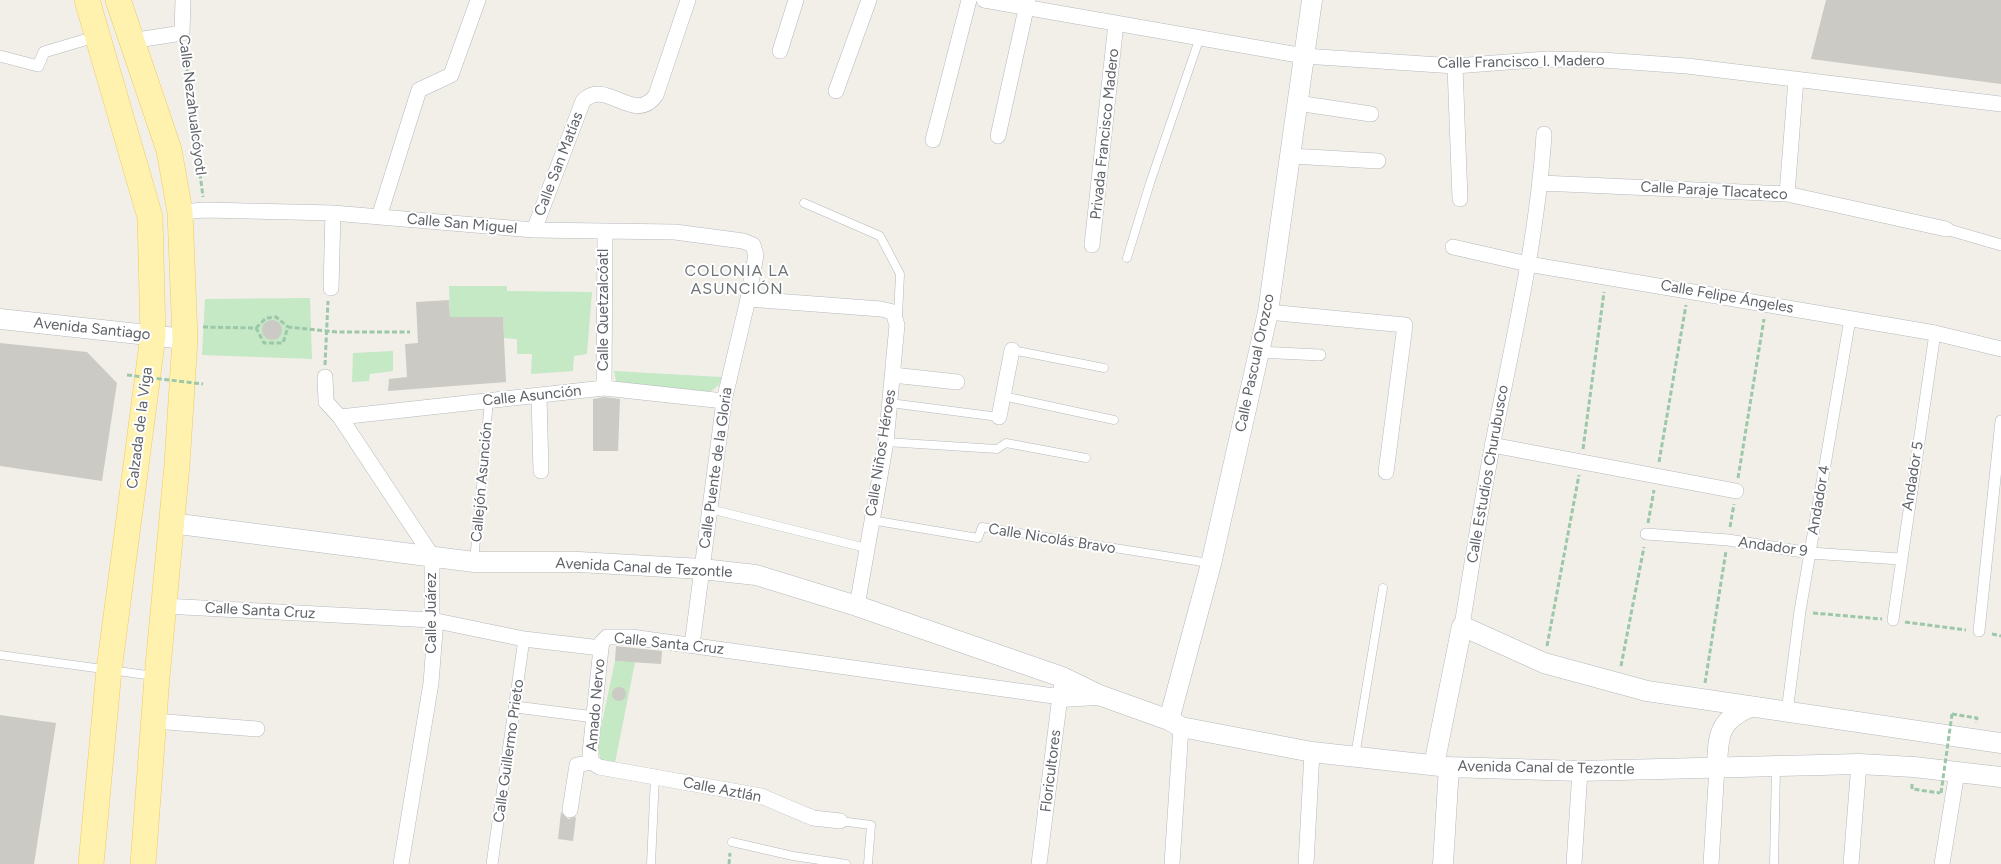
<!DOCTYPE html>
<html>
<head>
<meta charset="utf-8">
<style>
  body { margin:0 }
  canvas { display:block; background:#f1efe8 }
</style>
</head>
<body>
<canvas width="2001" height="864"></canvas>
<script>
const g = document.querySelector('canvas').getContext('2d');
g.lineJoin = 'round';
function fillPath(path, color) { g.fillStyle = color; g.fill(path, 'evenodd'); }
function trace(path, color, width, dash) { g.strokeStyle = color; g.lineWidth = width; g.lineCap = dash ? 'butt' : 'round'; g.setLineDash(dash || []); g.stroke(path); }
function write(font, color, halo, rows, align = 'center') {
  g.font = font + ' Figtree,sans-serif'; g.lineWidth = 4; g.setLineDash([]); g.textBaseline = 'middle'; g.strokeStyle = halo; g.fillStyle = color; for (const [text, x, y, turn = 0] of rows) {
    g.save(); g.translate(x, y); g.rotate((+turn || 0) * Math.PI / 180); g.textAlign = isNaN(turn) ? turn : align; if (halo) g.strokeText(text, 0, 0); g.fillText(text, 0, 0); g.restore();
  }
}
const green = new Path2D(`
  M449,286H507V291L592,292L587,354L574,356L573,371L531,374L532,354H517V339L504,338L503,317H450Z
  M310,298L312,359L202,355L205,299Z
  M393,351V371L370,374L369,381L352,382L353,353Z
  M614,371L721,377V379L719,385L708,393L622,386L616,381Z
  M615,661L635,662L615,763L601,760L597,746Z`);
const building = new Path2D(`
  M1826,0H2001V84L1811,59Z
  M449,300L450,317H503L506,382L388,391L389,379L407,377L405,344L418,343L416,302Z
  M262 330a10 10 0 1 1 20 0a10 10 0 1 1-20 0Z
  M0,343L87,352L117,383L102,481L0,466Z
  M604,397L620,399L618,451H593V399Z
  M616,646L662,651L661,664L615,661Z
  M612 694a7 7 0 1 1 14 0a7 7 0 1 1-14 0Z
  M0,715L56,723L34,864H0Z
  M561,812L568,819L576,817L573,841L558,839Z`);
const path = new Path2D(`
  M184,47L203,197
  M203,327L256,328L264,343H283L288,327L337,332H410
  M256,328L266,318L276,317L288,327
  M325,365L328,301
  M1583,449L1604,292
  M1659,462L1686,305
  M1738,478L1764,319
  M1648,523L1654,490
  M1730,527L1734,504
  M1813,613L1882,619
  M1905,622L1966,630
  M1992,634L2001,636
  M1547,646L1579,475
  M1621,666L1644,547
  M1705,683L1726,551
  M1952,714L1977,718L1976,723
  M1912,784V789L1940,793
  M729,864L730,853`);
const service = new Path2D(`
  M804,203L880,236L900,274L898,315
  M1127,258L1150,183L1200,37
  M1012,350L1104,368
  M1003,396L1114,420
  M890,403L999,417
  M886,442L997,449L1006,443L1086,458
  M710,509L866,548
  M871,520L978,538L982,527L1209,563
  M474,561L489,401
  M0,655L154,676
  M1355,756L1383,588
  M840,821L871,825L868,864
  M732,842L793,856L846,864
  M651,864L655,777
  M1774,864L1776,768`);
const pedestrian = new Path2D(`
  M0,56L38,66L44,52L98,36
  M1946,229L2001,245
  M1258,352L1320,355
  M1646,534L1728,540L1810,553L1900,559
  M1893,620L1935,333
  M1979,631L2001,421
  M516,707L594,717
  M1787,712L1800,611L1850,319
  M492,864L524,639`);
const minor = new Path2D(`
  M984,0L1304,56L1455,66L1547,59L1602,60L1687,66L2001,104
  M131,41L182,33L183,0
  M780,51L796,0
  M1455,66L1460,199
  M836,91L869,0
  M1297,103L1371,114
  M998,136L1028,0
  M933,140L969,0
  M1291,156L1378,161
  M1541,183L1787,194L1946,229
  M1787,194L1796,79
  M180,212L205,210L333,213L534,230L675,232L743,241L753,245L756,255L748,299L724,401L692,645
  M379,217L419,90L451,75L478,0
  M534,230L583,101C606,77 634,126 656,95L688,0
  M1092,245L1116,23
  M1453,247L1528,264L1935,333L2001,349
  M331,288L333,213
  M748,299L881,309L893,312L897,325L886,442L857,606
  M1268,312L1405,325L1386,472
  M893,375L957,382
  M325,377L326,402L340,417L432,556V620L435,631L431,683L401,864
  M604,388L605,233
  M539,396L541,471
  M340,417L604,388L724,401
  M999,417L1012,350
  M1492,445L1736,491
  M164,606L432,620L524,639L601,648L602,642L607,637H631L1061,697
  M1462,626C1473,556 1484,486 1498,417C1517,323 1538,230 1544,134
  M154,721L257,729
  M592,762L599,767L761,796L813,818L840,821
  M592,762L590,753L601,648
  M570,810L577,765L592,762
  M1039,864L1061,688
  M1172,864L1181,727
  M1306,864L1312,752
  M1574,864L1580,771
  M1711,864L1717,767
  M1851,864L1859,764
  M1942,864L1957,772`);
const tertiary = new Path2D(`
  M0,319L185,339
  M171,523L474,562H579L702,569L756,575L857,606L1062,677L1099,695L1169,720L1181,727L1312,752L1449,767L1580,771L1859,764L1914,767L2001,777
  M1061,697L1097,695
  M1169,720L1211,564L1268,312L1312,0
  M1434,765L1462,626L1544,663L1647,691L2001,743
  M1717,767C1718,735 1719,720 1750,707
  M1443,864L1449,767`);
const primary = new Path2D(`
  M87,0L150,217L153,336L109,670L91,864
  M118,0L169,150L180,212L185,339L177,465L157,677L143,864`);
const pathBridge = new Path2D(`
  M127,375L203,384
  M1941,793L1952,714`);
const streetNames = [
  ["Calle Francisco I. Madero",1521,62,-1],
  ["Calle Nezahualcóyotl",192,105,83],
  ["Privada Francisco Madero",1105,134,-84],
  ["Calle San Matías",559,164,-69],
  ["Calle Paraje Tlacateco",1714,191,3],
  ["Calle San Miguel",462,224,5],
  ["Calle Felipe Ángeles",1727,297,10],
  ["Calle Quetzalcóatl",604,310,-90],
  ["Avenida Santiago",92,329,6],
  ["Calle Pascual Orozco",1255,363,-78],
  ["Calle Asunción",532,396,-6],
  ["Calzada de la Viga",140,428,-83],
  ["Calle Niños Héroes",881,453,-81],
  ["Calle Puente de la Gloria",716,468,-82],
  ["Calle Estudios Churubusco",1488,474,-80],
  ["Andador 5",1913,476,-81],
  ["Callejón Asunción",482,482,-85],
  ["Andador 4",1819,500,-80],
  ["Calle Nicolás Bravo",1052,539,9],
  ["Andador 9",1773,547,8],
  ["Avenida Canal de Tezontle",644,568,3],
  ["Calle Santa Cruz",260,611,3],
  ["Calle Juárez",432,613,-90],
  ["Calle Santa Cruz",669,644,6],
  ["Amado Nervo",596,705,-85],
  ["Calle Guillermo Prieto",509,751,-82],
  ["Avenida Canal de Tezontle",1546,768,1],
  ["Floricultores",1051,771,-83],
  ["Calle Aztlán",722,790,11]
];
const neighbourhoodNames = [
  ["COLONIA LA",737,271],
  ["ASUNCIÓN",737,289]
];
fillPath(green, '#c5e8c5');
fillPath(building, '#cccac5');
trace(service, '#b5b8bc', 9);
trace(pedestrian, '#b5b8bc', 12);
trace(minor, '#b5b8bc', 16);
trace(tertiary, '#b5b8bc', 21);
trace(primary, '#f2c960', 26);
trace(path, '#9cc7a9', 3, [5, 2.5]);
trace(service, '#fff', 8);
trace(pedestrian, '#fff', 11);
trace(minor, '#fff', 15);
trace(tertiary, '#fff', 20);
trace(primary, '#fff2af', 25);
trace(pathBridge, '#9cc7a9', 3, [5, 2.5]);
write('15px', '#5f6368', '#fff', streetNames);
g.letterSpacing = '1px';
write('16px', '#70757a', '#fff', neighbourhoodNames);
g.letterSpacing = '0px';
</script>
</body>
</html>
